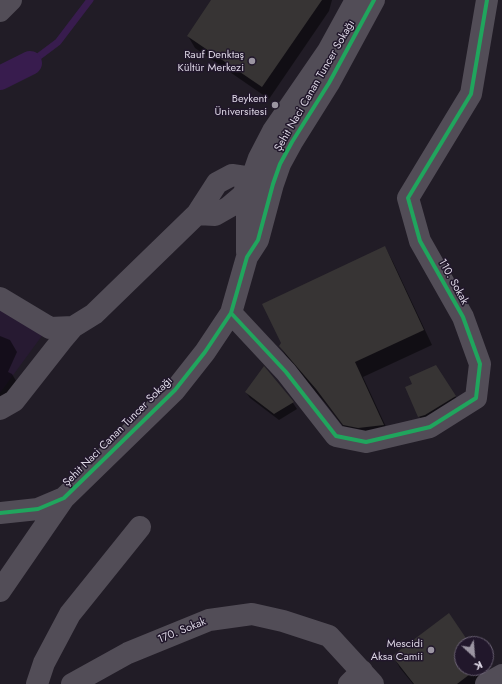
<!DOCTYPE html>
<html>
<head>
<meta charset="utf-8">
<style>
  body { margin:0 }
  #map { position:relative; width:502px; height:684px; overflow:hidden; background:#211c26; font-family:Jost,sans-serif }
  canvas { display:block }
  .north { position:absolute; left:454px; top:636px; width:40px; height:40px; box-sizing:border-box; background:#21172b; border:1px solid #6c6375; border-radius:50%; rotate:154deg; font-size:11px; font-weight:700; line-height:16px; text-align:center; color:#dcd6e4 }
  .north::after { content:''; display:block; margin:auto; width:14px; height:18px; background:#9b95a2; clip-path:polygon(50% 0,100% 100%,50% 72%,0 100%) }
</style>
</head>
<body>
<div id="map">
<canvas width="502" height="684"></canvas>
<div class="north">K</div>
</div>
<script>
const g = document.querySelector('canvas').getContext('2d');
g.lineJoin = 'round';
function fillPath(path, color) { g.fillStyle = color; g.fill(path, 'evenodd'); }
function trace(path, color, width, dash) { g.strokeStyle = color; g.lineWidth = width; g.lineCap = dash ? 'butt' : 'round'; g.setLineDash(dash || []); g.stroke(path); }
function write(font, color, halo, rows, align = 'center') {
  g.font = font + ' Jost,sans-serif'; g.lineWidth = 3; g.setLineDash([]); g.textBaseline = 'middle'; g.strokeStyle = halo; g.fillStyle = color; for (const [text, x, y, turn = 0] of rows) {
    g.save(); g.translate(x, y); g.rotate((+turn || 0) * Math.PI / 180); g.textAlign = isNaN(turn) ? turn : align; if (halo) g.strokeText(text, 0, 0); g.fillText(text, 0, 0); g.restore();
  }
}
const built = new Path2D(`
  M0,310L44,333L0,393Z`);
const shadow = new Path2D(`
  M212,0H332L329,11L269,99L195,48L188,36Z
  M385,247L393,262L432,345L363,377L392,440L353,439L326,404L289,361L280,346Z
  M0,336L10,340L17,352L8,372L12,374L19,386L0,397Z
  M264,368L293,403L297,409L279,420L250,398L246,392Z
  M414,385L455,396L464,411L428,431L419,416Z
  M449,614L469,644H462V668H485L490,676L480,684H413L400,668L393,656Z`);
const stream = new Path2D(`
  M30,63L58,42L90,0`);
const canal = new Path2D(`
  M0,78L30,63`);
const building = new Path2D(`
  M211,0H322L262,87L187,36Z
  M385,246L424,330L355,362L384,425L358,428L343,425L316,389L279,346L281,343L262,304Z
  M436,365L456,396L425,415L418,417L405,387L412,384L409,377Z
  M264,366L294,402L274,414L245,392Z
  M449,613L470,644H462V668H478L457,684H414L392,656Z`);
const minor = new Path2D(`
  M0,11L11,0
  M197,214L215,215L229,207L242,196L251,181
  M247,252V216L252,178L259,158L273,131L328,51L356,0
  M0,298L50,328L73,327L94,314L197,214L217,183L232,175L252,178L273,184
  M231,313L286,372L336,436L366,442L430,427L476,398L480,364L463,317L420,241L408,198L471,94L487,0
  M0,409L14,401L62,340L73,327
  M0,513L38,509L64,498L175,390L205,352L231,313L247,257L258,240L273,184L280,164L292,142L329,83L374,0
  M0,591L64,498
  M37,684L44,663L70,614L140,527
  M72,684L128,653L209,620L252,614L283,621L329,636L373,684
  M349,684L362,671
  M486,684L502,675`);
const cycleway = new Path2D(`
  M231,313L286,372L336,436L366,442L430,427L476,398L480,364L463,317L420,241L408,198L471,94L487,0
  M0,513L38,509L64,498L175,390L205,352L231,313L247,257L258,240L273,184L280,164L292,142L329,83L374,0`);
const markers = [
  [252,61,4,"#9b95a2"],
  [275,105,4,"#9b95a2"],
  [431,650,4,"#9b95a2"]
];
const poiNames = [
  ["Rauf Denktaş",244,55],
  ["Kültür Merkezi",244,68],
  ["Beykent",267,99],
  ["Üniversitesi",267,112],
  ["Mescidi",423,644],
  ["Aksa Camii",423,657]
];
const streetNames = [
  ["Şehit Naci Canan Tuncer Sokağı",315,86,-60],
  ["110. Sokak",453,282,61],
  ["Şehit Naci Canan Tuncer Sokağı",118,432,-45],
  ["170. Sokak",182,631,-22]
];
fillPath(built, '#271a32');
fillPath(shadow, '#0007');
trace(stream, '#381c4e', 7);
trace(canal, '#381c4e', 24);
fillPath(building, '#373434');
trace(minor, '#524d57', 22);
trace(cycleway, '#20a55d', 4);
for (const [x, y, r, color] of markers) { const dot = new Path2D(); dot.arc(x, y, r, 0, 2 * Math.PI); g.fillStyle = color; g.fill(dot); trace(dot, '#21172b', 1.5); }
write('11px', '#dcd6e4', '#21172b', poiNames, 'right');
write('11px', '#dcd6e4', '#21172b', streetNames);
</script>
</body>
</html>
